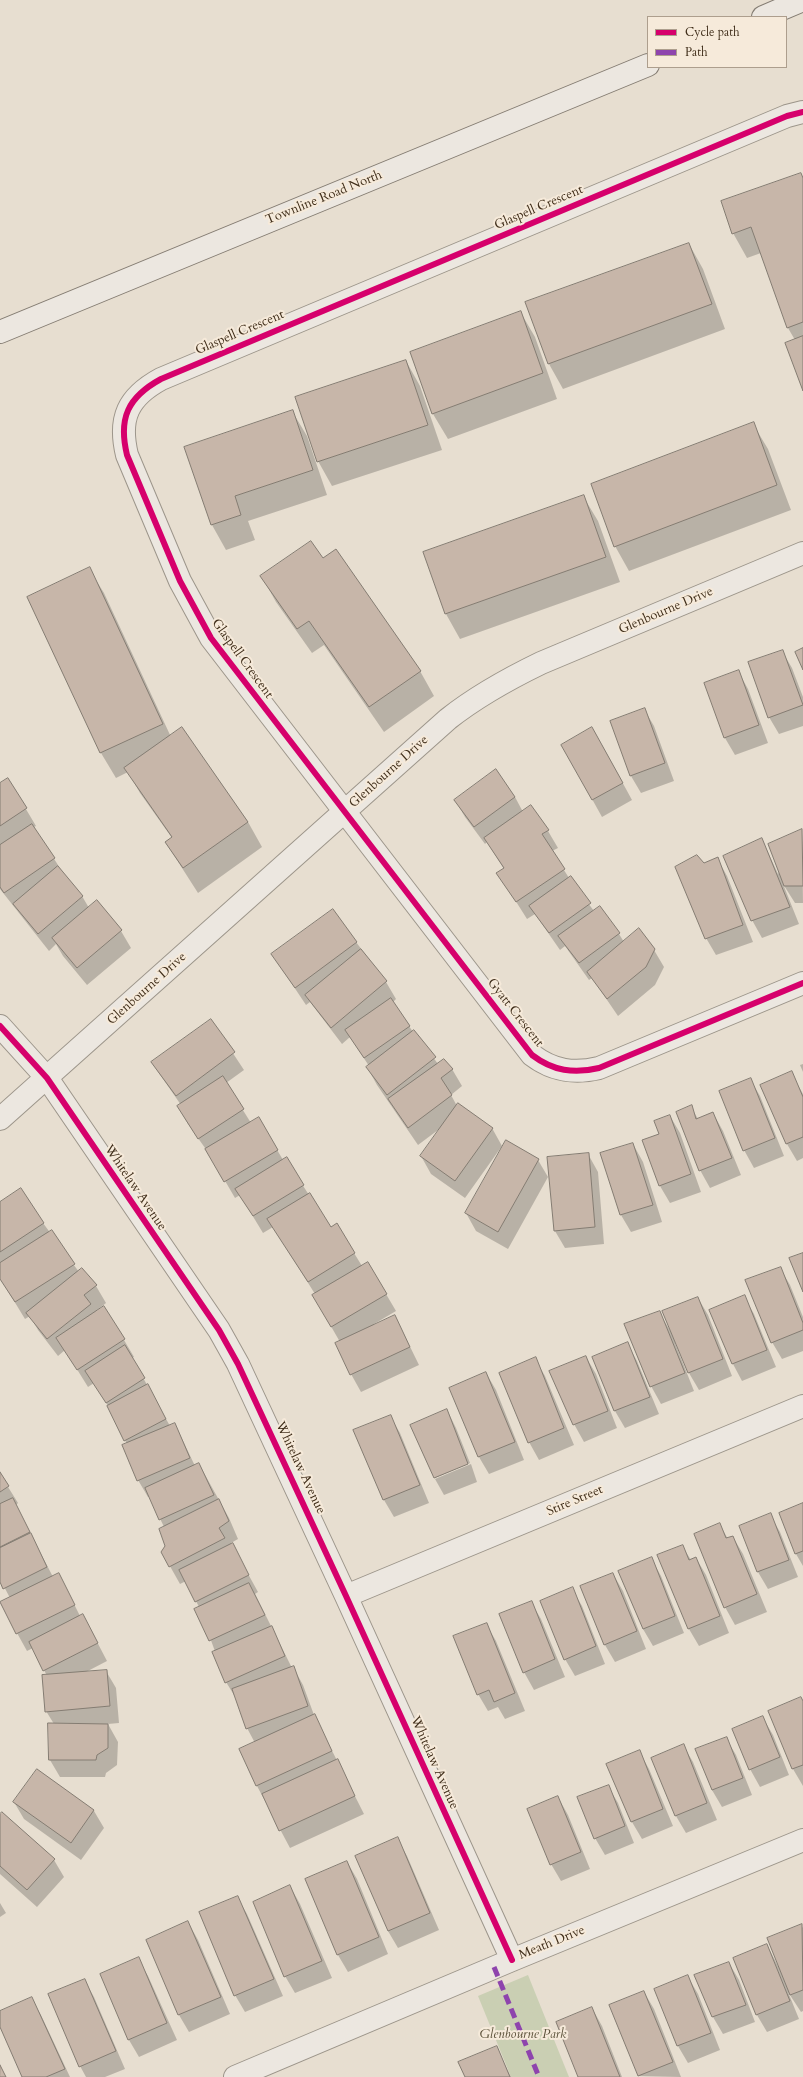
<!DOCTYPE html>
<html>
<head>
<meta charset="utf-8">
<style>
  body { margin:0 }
  #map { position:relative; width:803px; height:2077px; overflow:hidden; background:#e7ded0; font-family:Cardo,serif }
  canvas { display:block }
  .legend { position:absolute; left:647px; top:16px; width:140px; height:52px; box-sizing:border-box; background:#f6eada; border:1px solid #ad9e8d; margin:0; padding:5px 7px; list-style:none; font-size:12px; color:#3f2d19 }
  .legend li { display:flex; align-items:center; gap:8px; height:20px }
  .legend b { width:20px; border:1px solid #ad9e8d }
</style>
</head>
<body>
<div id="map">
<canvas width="803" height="2077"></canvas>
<ul class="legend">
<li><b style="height:5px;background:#d6006c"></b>Cycle path</li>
<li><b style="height:5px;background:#8e44ad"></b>Path</li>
</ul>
</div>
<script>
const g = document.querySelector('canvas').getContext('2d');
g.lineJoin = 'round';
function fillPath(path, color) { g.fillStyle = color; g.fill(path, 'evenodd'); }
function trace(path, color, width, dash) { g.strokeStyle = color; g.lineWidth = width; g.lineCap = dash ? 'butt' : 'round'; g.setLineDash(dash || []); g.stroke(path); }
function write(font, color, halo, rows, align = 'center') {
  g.font = font + ' Cardo,serif'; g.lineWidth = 4; g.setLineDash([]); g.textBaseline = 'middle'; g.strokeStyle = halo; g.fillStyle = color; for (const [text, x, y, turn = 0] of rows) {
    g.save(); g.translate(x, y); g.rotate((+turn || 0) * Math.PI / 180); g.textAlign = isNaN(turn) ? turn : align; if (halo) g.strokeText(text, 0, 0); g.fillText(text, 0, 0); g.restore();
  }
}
const green = new Path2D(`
  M528,1975L569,2077H511L478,1996Z`);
const shadow = new Path2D(`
  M801,174L803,178V388L795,340L788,328L761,253L747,258L733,233Z
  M689,244L703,269L725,329L563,389L549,364L527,303Z
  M521,313L535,337L557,399L448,439L433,414L411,353Z
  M406,361L420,386L442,450L332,486L318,461Z
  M292,411L307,436L327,495L248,521L255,540L226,550L212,525Z
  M753,424L768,449L791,510L629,571L615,546Z
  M583,496L598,521L620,582L460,639L446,614L424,552Z
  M89,569L104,593L171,737L182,729L248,822L262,847L198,893L166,843L172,838L140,793L128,772L116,778L101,753L29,597Z
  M262,577L420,671L434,696L384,732L324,645L312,653L276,602Z
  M782,651L792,668L803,697V726L779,734L769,717Z
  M738,671L748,689L768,743L735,755L725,738L705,683Z
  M644,709L654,726L674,781L641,793L631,776Z
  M562,745H602L632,800L602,817Z
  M8,779L36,826L34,827L63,873L82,896L89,908L121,931L131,948L87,985L63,956L56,944L49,951L0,889V784Z
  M515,797L523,812L548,831L558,848L552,851L569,878L594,911L619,934L624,942L654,950L664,967L655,985L618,1016L592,978L589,980L565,946L560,950L535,914L527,919L498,873L504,869L487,842L485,844L465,817L455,800Z
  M802,831L803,903H795L783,884L799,924L762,938L752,920L762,839L778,874Z
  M717,858L727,876L753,942L716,955L706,938L703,864Z
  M356,942L386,982L396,999L393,1002L413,1032L414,1031L438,1064L452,1069L462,1086L451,1095L457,1106L492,1128L502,1146L465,1198L431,1174L421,1156L442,1127L418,1145L377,1085L367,1067L369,1066L350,1037L342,1044L310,1002L306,1005L272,954Z
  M211,1020L244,1070L226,1083L251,1123L259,1119L283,1160L286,1159L330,1228L354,1253L362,1266L386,1294L396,1311L374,1324L375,1326L395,1316L419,1365L361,1392L351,1374L340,1342L313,1295L315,1294L273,1227L263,1233L240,1195L235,1198L210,1155L188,1124L178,1107L181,1105L152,1063Z
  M803,1064V1072L800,1065Z
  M791,1073L803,1094V1158L797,1161L787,1144L761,1086Z
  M750,1079L760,1096L784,1156L754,1168L744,1150Z
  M691,1107L698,1119L713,1113L723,1131L741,1175L710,1188L700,1170Z
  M670,1116L680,1133L701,1192L670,1203L660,1186V1134Z
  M633,1144L643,1162L662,1222L631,1232L621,1215Z
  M588,1154L598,1172L604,1244L565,1248L555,1231Z
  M538,1160L548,1177L508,1249L476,1231L466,1213Z
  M0,1203L43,1223L79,1272L82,1269L96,1286L106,1303L96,1311L124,1340L134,1357L132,1358L170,1426L175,1424L195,1466L199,1464L229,1518L238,1539L231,1543L258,1592L255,1594L292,1668L293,1667L303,1685L314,1715L364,1814L290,1848L257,1786L241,1749L255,1743L247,1728L237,1700L226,1682L199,1607L186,1581L180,1584L162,1552L166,1546L164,1527L150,1497H148L138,1480L127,1444L108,1406L94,1383L88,1387L65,1350L58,1356L38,1330L30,1316L25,1319L0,1278Z
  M780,1268L790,1285L803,1317V1351L782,1359L772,1342Z
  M744,1297L754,1314L776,1367L742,1381L733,1364Z
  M698,1298L708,1315L732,1376L699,1390L689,1373L677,1342L675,1343L694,1391L661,1404L651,1386L659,1312L671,1332Z
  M627,1343L637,1361L659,1414L625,1428L615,1411L593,1358Z
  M586,1357L596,1374L617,1428L584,1442L574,1424Z
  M535,1359L545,1376L574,1445L539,1460L529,1442Z
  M486,1373L496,1390L524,1460L489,1474L479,1457L451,1388Z
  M447,1410L456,1428L470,1463L435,1478L411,1425Z
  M390,1416L400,1433L429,1503L394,1517L384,1500L355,1431Z
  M471,1464L477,1482L444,1495L435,1479Z
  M0,1474L18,1503L16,1505L53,1577L59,1574L80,1616L83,1615L107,1661L84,1673L106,1671L116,1688L119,1723L108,1724L118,1742L117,1765L106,1773L105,1777H60L50,1760L54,1724L46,1711L47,1676L33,1648L27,1651L17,1633L10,1598L0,1579Z
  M803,1505V1566L796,1554L780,1514Z
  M770,1515L780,1532L798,1577L768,1589L758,1572Z
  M720,1525L728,1539L733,1537L743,1554L767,1612L735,1625L725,1607Z
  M682,1546L691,1560L696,1558L706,1575L729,1633L699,1646L689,1629Z
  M651,1558L661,1576L684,1633L653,1646L643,1629L619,1571Z
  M613,1574L623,1591L646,1649L615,1662L605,1645L581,1587Z
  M572,1589L582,1606L605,1664L575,1676L565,1659Z
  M531,1602L541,1619L565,1677L534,1690L524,1672Z
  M486,1624L496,1641L525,1711L505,1719L498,1707L488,1711L478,1694Z
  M803,1702V1786L793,1769L769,1711Z
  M763,1718L773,1735L789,1775L760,1787L750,1769Z
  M726,1738L736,1755L752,1795L722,1807L712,1790L696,1750Z
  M683,1745L693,1762L717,1820L686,1833L676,1816L652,1758Z
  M639,1751L649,1769L673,1826L642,1839L632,1822L607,1764Z
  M37,1770L94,1811L104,1828L81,1860L24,1819L14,1802Z
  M608,1786L618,1803L634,1843L605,1855L595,1838Z
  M558,1797L568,1815L590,1869L561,1881L551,1864Z
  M0,1816L54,1860L64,1877L37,1907L0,1874Z
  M397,1838L407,1856L439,1930L398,1948L388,1931L357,1856Z
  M347,1862L357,1879L388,1954L348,1972L338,1955Z
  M290,1886L300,1904L332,1978L295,1993L285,1976Z
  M237,1897L247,1914L283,1996L245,2012L235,1995Z
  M0,1903L6,1913L0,1917Z
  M188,1922L198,1940L230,2014L189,2032L179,2015L147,1940Z
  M801,1925L803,1928V2011L801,2012L788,1992L799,2019L767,2032L757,2015L767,1945L778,1966Z
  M138,1959L148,1976L177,2040L139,2057L129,2040L101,1975Z
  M729,1963L739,1980L755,2022L723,2034L713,2017Z
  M688,1977L698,1994L720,2050L688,2063L678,2046L655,1990Z
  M84,1980L94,1997L125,2069L105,2077H86L80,2066Z
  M644,1992L654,2009L681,2077L638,2076Z
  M31,1998L41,2015L70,2077H23L0,2025V2012Z
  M592,2008L602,2026L622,2077H579Z
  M496,2047L511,2077H466Z`);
const building = new Path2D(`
  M801,173L803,178V322L787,328L751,227L732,234L721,201Z
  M689,243L712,304L548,364L525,302Z
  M521,311L543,373L432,414L410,352Z
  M803,336V391L785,343Z
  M406,360L428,425L317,462L295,397Z
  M293,410L313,470L235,496L241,515L211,525L184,447Z
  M754,422L777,485L614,547L591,484Z
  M584,495L606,557L445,614L423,552Z
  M311,541L323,558L336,549L421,671L369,707L309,621L297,629L260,576Z
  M90,567L163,724L100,753L27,597Z
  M803,648V670L795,652Z
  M783,650L803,705L768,718L748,662Z
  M739,670L759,725L724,738L704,683Z
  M645,708L665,763L630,776L610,721Z
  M182,727L248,822L183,868L165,842L172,837L124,768Z
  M592,727L623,783L592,800L561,745Z
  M496,769L515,797L474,827L454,800Z
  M8,778L27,808L0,826V783Z
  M531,805L549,830L542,834L565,869L516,902L496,873L504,868L484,838Z
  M32,824L55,858L4,893L0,887V845Z
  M802,829L803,886H784L768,844Z
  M762,838L790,907L751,921L723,856Z
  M697,855L704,863L718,857L743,925L705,939L675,867Z
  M58,866L83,896L38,934L13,904Z
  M571,876L591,903L549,933L529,906Z
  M97,900L122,930L77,968L52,938Z
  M600,906L620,933L579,963L558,936Z
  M333,909L357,942L295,988L271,954Z
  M639,928L655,949L646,967L607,999L587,972Z
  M361,949L387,981L331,1028L305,995Z
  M391,998L410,1026L364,1058L345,1030Z
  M211,1019L235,1052L176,1096L151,1062Z
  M414,1030L436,1057L387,1095L366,1067Z
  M444,1059L453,1069L441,1078L452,1095L408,1128L388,1099Z
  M792,1071L803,1097V1137L786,1144L760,1085Z
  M223,1076L244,1109L198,1139L177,1106Z
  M751,1078L775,1138L743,1151L719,1091Z
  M458,1103L493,1128L455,1181L420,1156Z
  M692,1105L696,1119L713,1112L732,1158L699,1171L676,1112Z
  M670,1115L691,1174L659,1186L642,1140L659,1134L654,1121Z
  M259,1117L278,1150L224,1182L205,1149Z
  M506,1140L539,1159L498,1232L465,1213Z
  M633,1143L653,1205L620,1215L600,1153Z
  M589,1153L595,1227L554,1231L547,1157Z
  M287,1157L304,1185L253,1216L235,1189Z
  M21,1188L44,1223L0,1252V1202Z
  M310,1193L331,1227L337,1223L355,1253L308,1282L267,1219Z
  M52,1230L75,1264L15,1302L0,1279V1263Z
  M803,1253V1292L789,1258Z
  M368,1262L387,1294L331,1327L312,1295Z
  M781,1267L803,1323V1330L771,1343L745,1280Z
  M82,1268L97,1285L84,1295L91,1304L47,1339L26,1313Z
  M745,1295L767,1350L732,1364L709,1310Z
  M698,1297L723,1359L688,1373L662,1311Z
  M104,1306L125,1339L77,1370L56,1338Z
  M660,1311L685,1373L650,1387L624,1324Z
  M395,1315L410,1347L350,1375L335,1343Z
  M628,1342L650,1397L614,1411L592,1357Z
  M125,1345L145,1378L106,1403L85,1371Z
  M586,1356L608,1411L573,1425L549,1371Z
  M536,1357L564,1428L528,1443L499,1373Z
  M486,1372L515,1442L478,1457L449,1388Z
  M148,1384L166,1419L124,1441L107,1406Z
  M447,1409L468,1464L434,1478L410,1425Z
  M391,1415L420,1485L383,1500L353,1430Z
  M175,1423L190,1458L137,1481L122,1445Z
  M199,1463L214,1495L159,1520L145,1488Z
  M0,1472L9,1486L0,1492Z
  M13,1498L30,1532L0,1547V1504Z
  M219,1499L229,1521L219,1528L225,1538L169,1567L161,1552L165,1546L159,1529Z
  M803,1503V1551L795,1554L779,1513Z
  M771,1513L789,1560L757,1572L739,1526Z
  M720,1523L726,1538L733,1536L757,1594L724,1608L694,1534Z
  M31,1533L47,1567L3,1589L0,1582V1548Z
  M233,1543L249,1575L195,1602L179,1570Z
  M683,1545L689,1560L696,1557L720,1616L688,1629L657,1555Z
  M652,1557L675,1616L643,1629L618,1571Z
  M59,1573L75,1605L16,1634L0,1602Z
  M613,1573L637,1631L604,1645L580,1586Z
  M249,1583L265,1615L209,1641L194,1609Z
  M573,1587L596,1646L564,1660L540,1601Z
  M532,1601L555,1659L523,1673L499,1614Z
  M83,1614L98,1643L43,1671L29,1642Z
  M487,1623L515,1693L494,1702L489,1690L477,1695L453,1636Z
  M272,1626L285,1656L225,1683L212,1652Z
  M294,1666L308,1706L246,1729L232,1689Z
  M107,1670L110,1706L45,1712L42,1675Z
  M801,1697L803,1701V1765L792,1769L768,1711Z
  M315,1714L332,1751L256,1786L239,1749Z
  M763,1716L780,1757L749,1770L732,1729Z
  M48,1723L108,1724V1748L97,1755L96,1760H49Z
  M727,1737L743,1778L712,1790L695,1749Z
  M684,1744L707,1803L675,1816L651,1758Z
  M640,1750L663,1809L631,1822L606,1764Z
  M338,1759L355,1796L279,1831L262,1794Z
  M37,1769L94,1810L71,1843L13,1802Z
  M609,1785L625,1826L594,1839L577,1797Z
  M558,1796L581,1852L550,1865L527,1809Z
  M2,1812L55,1859L27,1890L0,1866V1814Z
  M398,1837L430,1913L388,1931L355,1856Z
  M347,1861L379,1937L337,1955L305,1879Z
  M290,1885L322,1961L284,1977L253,1902Z
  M238,1896L274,1979L234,1996L199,1912Z
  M188,1921L221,1997L178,2015L146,1940Z
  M802,1924L803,1990L790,1995L767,1938Z
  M767,1944L790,2001L756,2015L733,1958Z
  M139,1957L167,2023L128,2040L100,1974Z
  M729,1962L746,2005L712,2017L694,1975Z
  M688,1975L711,2033L677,2046L654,1989Z
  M85,1979L116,2051L79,2067L48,1994Z
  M644,1991L673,2062L638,2076L609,2005Z
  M32,1997L65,2069L46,2077H22L0,2027V2011Z
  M592,2007L620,2077H578L556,2022Z
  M497,2046L510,2077H465L458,2062Z
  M0,2065L6,2077H0Z`);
const minor = new Path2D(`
  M803,112L787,116L161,379C128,397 118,418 127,455L180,581L211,638L532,1055C553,1071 574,1074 599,1068L803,983
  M0,1026L47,1078L219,1330L238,1364L346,1596L512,1960
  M0,1119L448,719C477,696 508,679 541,663L803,553
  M346,1596L803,1406
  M235,2077L512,1960L803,1840`);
const secondary = new Path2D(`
  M763,17L803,0
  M0,332L648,65`);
const quiet = new Path2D(`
  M494,1967L539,2077`);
const cycleway = new Path2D(`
  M803,112L787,116L161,379C128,397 118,418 127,455L180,581L211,638L532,1055C553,1071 574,1074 599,1068L803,983
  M0,1026L47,1078L219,1330L238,1364L346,1596L512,1960`);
const streetNames = [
  ["Townline Road North",324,198,-22],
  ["Glaspell Crescent",539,208,-23],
  ["Glaspell Crescent",240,333,-23],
  ["Glenbourne Drive",666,611,-23],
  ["Glaspell Crescent",242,659,54],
  ["Glenbourne Drive",389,772,-42],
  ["Glenbourne Drive",147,989,-42],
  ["Gyatt Crescent",515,1013,52],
  ["Whitelaw Avenue",135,1188,56],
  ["Whitelaw Avenue",300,1468,65],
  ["Stire Street",575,1501,-23],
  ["Whitelaw Avenue",434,1763,66],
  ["Meath Drive",552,1943,-22]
];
const parkNames = [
  ["Glenbourne Park",523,2035]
];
fillPath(green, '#cacfb3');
fillPath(shadow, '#0003');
fillPath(building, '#c7b6a9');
trace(building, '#847c72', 1);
trace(minor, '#9c958a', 24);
trace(secondary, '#847c72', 24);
trace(minor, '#ece7e0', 22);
trace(secondary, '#ece7e0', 22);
trace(quiet, '#8e44ad', 5, [10, 5]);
trace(cycleway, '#d6006c', 6);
write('13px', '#3f2d19', '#f6eada', streetNames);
write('italic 13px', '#5c523a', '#f6eada', parkNames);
</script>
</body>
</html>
